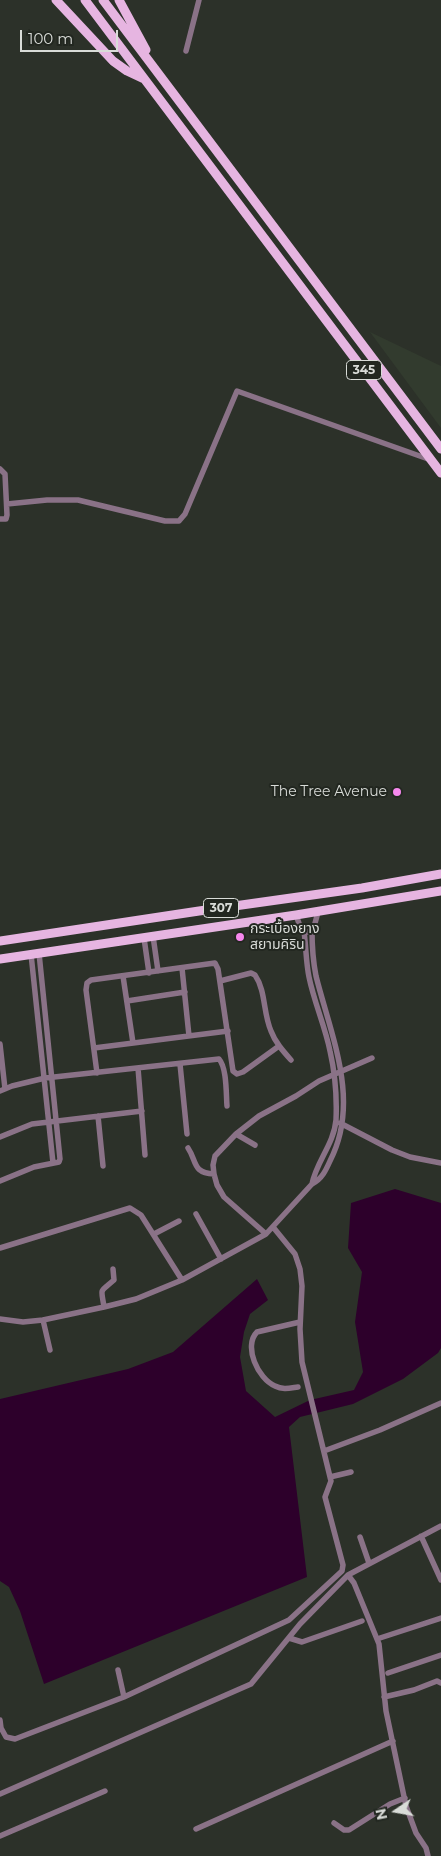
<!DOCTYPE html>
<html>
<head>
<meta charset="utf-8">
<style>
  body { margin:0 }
  #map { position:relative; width:441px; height:1856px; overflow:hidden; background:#2c3129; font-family:Montserrat,sans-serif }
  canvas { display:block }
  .north { position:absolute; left:371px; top:1786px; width:50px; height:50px; -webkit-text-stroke:4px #222720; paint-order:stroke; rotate:258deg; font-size:14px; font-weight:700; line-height:20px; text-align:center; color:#d9dcd8 }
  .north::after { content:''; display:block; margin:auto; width:18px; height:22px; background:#d9dcd8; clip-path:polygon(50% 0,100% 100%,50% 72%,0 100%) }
  .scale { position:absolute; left:20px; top:30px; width:98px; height:22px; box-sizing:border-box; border:2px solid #d9dcd8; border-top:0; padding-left:6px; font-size:15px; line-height:18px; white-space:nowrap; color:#d9dcd8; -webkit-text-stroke:4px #222720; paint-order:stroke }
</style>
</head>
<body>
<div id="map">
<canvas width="441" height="1856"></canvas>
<div class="north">N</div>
<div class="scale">100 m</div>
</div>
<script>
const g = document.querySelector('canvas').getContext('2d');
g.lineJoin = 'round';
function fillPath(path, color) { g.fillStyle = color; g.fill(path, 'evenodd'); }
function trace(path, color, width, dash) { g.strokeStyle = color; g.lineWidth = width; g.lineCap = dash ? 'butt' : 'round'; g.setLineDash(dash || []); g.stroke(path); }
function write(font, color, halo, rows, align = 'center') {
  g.font = font + ' Montserrat,"Noto Sans Thai",sans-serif'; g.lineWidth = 4; g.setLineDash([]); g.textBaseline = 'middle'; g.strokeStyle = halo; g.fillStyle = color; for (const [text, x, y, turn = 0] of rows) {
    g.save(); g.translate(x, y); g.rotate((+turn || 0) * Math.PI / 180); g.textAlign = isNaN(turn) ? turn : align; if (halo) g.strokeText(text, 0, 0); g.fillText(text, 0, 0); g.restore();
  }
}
const built = new Path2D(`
  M370,332L441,366V428Z`);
const water = new Path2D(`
  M395,1189L441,1203V1348L438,1353L403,1379L353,1404L300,1417L289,1427L307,1577L44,1684L20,1611L9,1587L0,1581V1399L128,1369L173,1352L257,1279L268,1300L250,1314L244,1332L240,1357L246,1391L275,1417L310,1400L354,1390L363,1372L355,1322L362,1272L348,1248L351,1203Z`);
const minor = new Path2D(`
  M186,51L199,0
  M0,469L5,474L7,515L6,519H0
  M7,504L47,500H78L165,521H179L185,514L237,391L431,460
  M296,915L301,929L308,932L314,927L318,912
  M304,931C306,946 306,963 309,977C314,1002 325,1026 330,1051C335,1073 337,1098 336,1120C334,1144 316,1162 312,1184
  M153,936L158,971
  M144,938L149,973
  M31,954L53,1163
  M182,968L189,1036
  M123,976L133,1043
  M220,981L251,973L255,975C266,991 263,1013 271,1031C275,1042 283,1051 291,1060
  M127,1001L185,992
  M0,1044L5,1089
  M94,1048L228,1031
  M180,1064L187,1134
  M138,1068L145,1155
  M97,1073L86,990L87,983L91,980L215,963L218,969L233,1071L237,1074L243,1072L279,1046
  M0,1091L12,1086L45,1078L219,1059C227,1068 226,1094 227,1106
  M98,1116L103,1166
  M340,1123L392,1150L410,1157L441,1163
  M236,1134L255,1145
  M0,1137L32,1124L142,1111
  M188,1148C197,1161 192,1173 214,1174
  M0,1181L34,1167L59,1162L60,1159L39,953
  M196,1214L221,1259
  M154,1234L179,1221
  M266,1234L224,1197L217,1185L214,1174L213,1165L215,1156L236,1134L259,1116L296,1096L319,1081L372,1058
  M0,1248L130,1208L141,1215L182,1280
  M104,1307C101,1287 99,1293 114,1280L113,1269
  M0,1319L23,1322L43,1320L104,1307L136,1299L182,1280L266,1234L312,1184C322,1179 326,1170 330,1161C361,1101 331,1036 316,976C313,961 312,945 312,930
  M43,1320L50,1350
  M298,1387C290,1388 283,1390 275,1386C258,1379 243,1346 257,1332L300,1322
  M324,1451L380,1430L441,1403
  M330,1477L351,1472
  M421,1536L441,1580
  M360,1537L369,1563
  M348,1575L354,1583L379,1644L386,1711L406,1806L416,1833L426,1848L428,1856
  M289,1638L302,1642L362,1621
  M380,1638L441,1618
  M118,1670L124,1697
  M388,1673L441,1655
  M384,1697L414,1690L437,1681L441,1683
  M0,1720L1,1728L6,1737L15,1739L124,1697L289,1620L342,1571L343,1565L325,1497L331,1481L302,1362L300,1329L302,1286L300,1269L295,1254L273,1227
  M0,1794L251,1684L300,1624L348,1575L441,1526
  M334,1823L344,1830H349L390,1804L405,1798
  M196,1829L393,1741
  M0,1836L105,1791`);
const primary = new Path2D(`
  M56,0L113,61L127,71L144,79
  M85,0L441,473
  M103,0L441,449
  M119,0L146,50
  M0,941L199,911L362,888L441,874
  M0,959L296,915L441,891`);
const markers = [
  [397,792,5,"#f688ed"],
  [240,937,5,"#f688ed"]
];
const shields = [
  [364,370,35],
  [221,908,35]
];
const shieldNames = [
  ["345",364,370],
  ["307",221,908]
];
const poiNames = [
  ["The Tree Avenue",387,792],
  ["กระเบื้องยาง",250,929,"left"],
  ["สยามคิริน",250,945,"left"]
];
fillPath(built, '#323b2e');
fillPath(water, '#2d002b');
trace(minor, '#8a7287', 5.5);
trace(primary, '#e6b5e1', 9);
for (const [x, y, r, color] of markers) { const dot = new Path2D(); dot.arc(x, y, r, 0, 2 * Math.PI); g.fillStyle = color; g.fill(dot); trace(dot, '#222720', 2); }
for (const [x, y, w] of shields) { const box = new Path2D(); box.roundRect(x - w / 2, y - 9.5, w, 19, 4); g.fillStyle = '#222720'; g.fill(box); trace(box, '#d9dcd8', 1); }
write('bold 12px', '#d9dcd8', null, shieldNames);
write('14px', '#d9dcd8', '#222720', poiNames, 'right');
</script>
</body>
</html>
